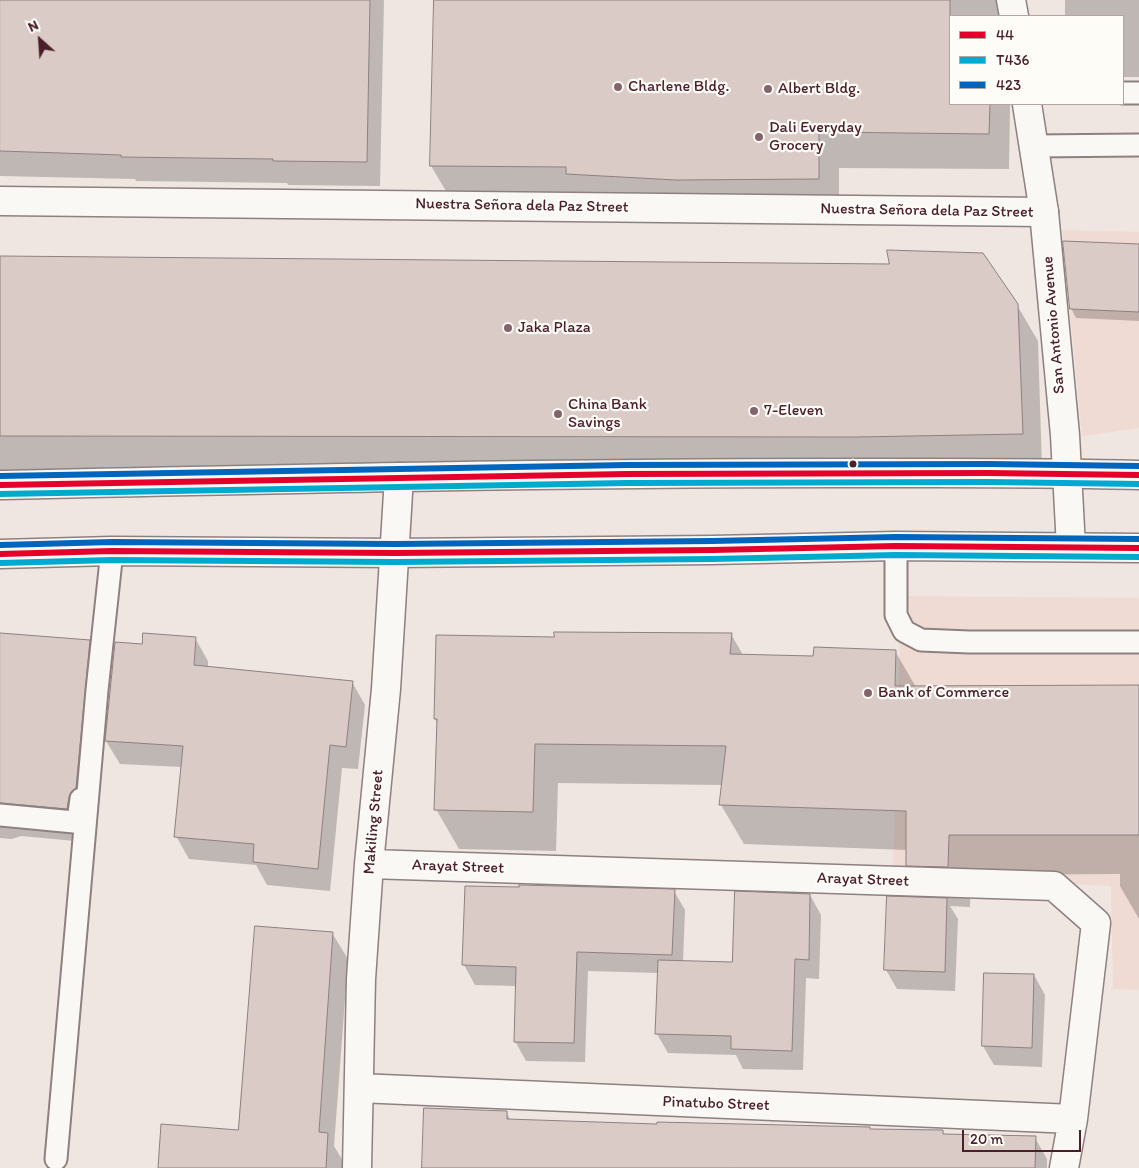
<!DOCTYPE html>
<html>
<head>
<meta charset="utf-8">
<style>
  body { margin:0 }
  #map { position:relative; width:1139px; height:1168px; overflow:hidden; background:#efe5e1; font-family:Itim,sans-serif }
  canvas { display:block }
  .legend { position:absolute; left:949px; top:15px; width:175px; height:90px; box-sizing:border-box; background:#fdfcf7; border:1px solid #b5a4a5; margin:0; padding:6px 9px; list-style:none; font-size:15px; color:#4a1f2b }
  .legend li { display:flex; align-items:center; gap:10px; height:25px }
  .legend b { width:25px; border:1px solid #b5a4a5 }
  .north { position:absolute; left:15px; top:15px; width:50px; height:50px; -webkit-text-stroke:4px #fdfcf7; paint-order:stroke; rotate:334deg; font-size:14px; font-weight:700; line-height:20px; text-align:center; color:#4a1f2b }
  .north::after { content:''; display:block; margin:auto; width:18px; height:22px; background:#4a1f2b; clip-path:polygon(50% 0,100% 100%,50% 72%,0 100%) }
  .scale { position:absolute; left:962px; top:1130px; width:119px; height:22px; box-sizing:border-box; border:2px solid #4a1f2b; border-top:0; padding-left:6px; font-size:15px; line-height:18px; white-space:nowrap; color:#4a1f2b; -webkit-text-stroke:4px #fdfcf7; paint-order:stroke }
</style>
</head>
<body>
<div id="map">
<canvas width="1139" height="1168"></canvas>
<ul class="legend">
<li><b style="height:6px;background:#e4002b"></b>44</li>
<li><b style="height:6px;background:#00a9ce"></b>T436</li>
<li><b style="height:6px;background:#0065bd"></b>423</li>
</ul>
<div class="north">N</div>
<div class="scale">20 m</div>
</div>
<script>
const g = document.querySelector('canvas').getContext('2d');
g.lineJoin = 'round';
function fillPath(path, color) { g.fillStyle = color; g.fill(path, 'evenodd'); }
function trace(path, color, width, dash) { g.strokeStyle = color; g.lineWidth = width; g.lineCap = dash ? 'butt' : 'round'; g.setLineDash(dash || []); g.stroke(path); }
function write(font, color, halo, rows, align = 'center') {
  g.font = font + ' Itim,sans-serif'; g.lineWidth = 4.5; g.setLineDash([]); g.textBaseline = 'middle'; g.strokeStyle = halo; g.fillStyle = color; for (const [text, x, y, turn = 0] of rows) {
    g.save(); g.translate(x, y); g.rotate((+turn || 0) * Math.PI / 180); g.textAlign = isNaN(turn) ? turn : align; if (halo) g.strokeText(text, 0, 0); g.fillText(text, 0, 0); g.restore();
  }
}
const built = new Path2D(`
  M1062,230L1139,232V428L1082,436Z
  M901,596L1139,598V990L1113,989L1111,886L893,875Z`);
const shadow = new Path2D(`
  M0,0H384L380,186L288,185L287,183L136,181L135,179L0,176Z
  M435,0H996L1005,16H950V104H1010L1009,169L839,168V214L452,201L431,166Z
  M1065,0H1139V77H1123V16H1065Z
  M1139,246V321L1076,318L1071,308Z
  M0,258L1017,305L1038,341L1042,469L876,472L0,471Z
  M731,634L743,655L814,657L895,651L916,687H1139V919L1120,886V874L971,875L970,907L950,906L958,919L955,991L897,989L886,970L926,899L907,865V850L744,844L721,805L723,785L558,783L556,851L459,849L436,809L438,724L435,719L555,638Z
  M0,635L89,641L109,675L86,842L21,836L12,839L0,838Z
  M195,638L208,661V668L352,682L365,705L358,769L342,768L330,891L267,885L256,865L189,859L176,836L182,767L120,764L106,741L144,645Z
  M466,887L674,891L685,910L683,962L734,963L810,895L821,915L819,979L806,978L803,1070L743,1069L736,1055L668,1053L657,1034L659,973L588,971L585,1062L526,1061L515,1041L517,986L475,985L464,965Z
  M332,933L348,959L334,1146L343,1161L342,1168H159L239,1131Z
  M1034,975L1045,995L1042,1067L994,1065L983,1046Z
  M506,1112L511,1121L942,1131L945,1135L1035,1138L1047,1159V1168H423Z`);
const building = new Path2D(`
  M0,0H370L367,162L273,161V159L121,157V155L0,151Z
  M434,0H950V104H990L989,134L819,132V179L676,180L566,174V167L430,166Z
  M1063,241L1139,244V312L1070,309Z
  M887,250L983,253L1018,304L1023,434L855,437L0,436V256L889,264Z
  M554,632L732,633L730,654L813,656L814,647L896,650L895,686L1139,685V835H949L948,867L906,866V811L719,805L726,746L535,744L533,812L434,810L437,719H434L436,635L554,637Z
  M0,633L90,640L76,788L71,792L69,797L67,809L0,803Z
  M143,633L196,637L194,665L353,681L346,747L330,745L318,869L253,862L254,844L174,837L183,746L105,741L115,642L142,644Z
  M519,885L675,889L672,955L577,952L574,1043L514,1042L516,967L462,965L465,886L519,887Z
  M735,891L810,894L809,960L795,959L792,1051L731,1049V1036L655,1034L658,960L732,962Z
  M887,896L947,898L945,972L884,970Z
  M255,926L333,932L319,1132L328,1133L326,1168H158L161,1124L238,1130Z
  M984,973L1034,974L1032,1048L982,1046Z
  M424,1108L507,1111V1119L657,1124V1122L870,1127V1129L943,1130V1134L1036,1136L1035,1168H422Z`);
const service = new Path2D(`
  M1123,93H1139
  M1033,146L1139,145
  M896,546V615L904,631L921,640L969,642H1139
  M0,815L74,822L78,820L81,799
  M56,1159L97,690L112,551`);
const minor = new Path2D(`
  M0,201L1044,212
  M369,864L1054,886L1096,923L1073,1119L1064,1168
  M359,1088L1073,1119
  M357,1168L361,979L369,864L386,689L399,477`);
const secondary = new Path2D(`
  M1011,0L1014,16
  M1027,104L1044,212L1065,435L1071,547`);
const primary = new Path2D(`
  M0,485C279,479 557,473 836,473C937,473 1038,472 1139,475
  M0,554L112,551L395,553L712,550L896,546L1139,548`);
const bus1 = new Path2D(`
  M0,485L627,474L988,473L1139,475
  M0,554L112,551L395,553L712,550L896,546L1139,548`);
const bus2 = new Path2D(`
  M0,494L627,483L987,482L1139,484
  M0,563L112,560L395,562L712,559L896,555L1139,557`);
const bus3 = new Path2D(`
  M0,476L627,465L988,464L1139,466
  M0,545L112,542L395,544L712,541L896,537L1139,539`);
const markers = [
  [618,87,5,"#84646b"],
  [768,89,5,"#84646b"],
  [759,137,5,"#84646b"],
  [508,328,5,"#84646b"],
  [754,411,5,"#84646b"],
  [558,414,5,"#84646b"],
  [853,464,4.5,"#4a1f2b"],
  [868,693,5,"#84646b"]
];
const poiNames = [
  ["Charlene Bldg.",628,87],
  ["Albert Bldg.",778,89],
  ["Dali Everyday",769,128],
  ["Grocery",769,146],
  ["Jaka Plaza",518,328],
  ["China Bank",568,405],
  ["Savings",568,423],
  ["7-Eleven",764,411],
  ["Bank of Commerce",878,693]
];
const streetNames = [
  ["Nuestra Señora dela Paz Street",522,206,1],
  ["Nuestra Señora dela Paz Street",927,211,1],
  ["San Antonio Avenue",1054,325,-95],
  ["Makiling Street",374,822,-85],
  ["Arayat Street",458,867,2],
  ["Arayat Street",863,880,2],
  ["Pinatubo Street",716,1104,2]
];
fillPath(built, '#efdbd3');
fillPath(shadow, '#0003');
fillPath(building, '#dbcbc7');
trace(building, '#8d8080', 1);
trace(service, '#8d8080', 25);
trace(minor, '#8d8080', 31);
trace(secondary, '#8d8080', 31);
trace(primary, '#8d8080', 31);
trace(service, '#f9f8f5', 21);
trace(minor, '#f9f8f5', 28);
trace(secondary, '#f9f8f5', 28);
trace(primary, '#f9f8f5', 28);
trace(bus1, '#e4002b', 6);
trace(bus2, '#00a9ce', 6);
trace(bus3, '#0065bd', 6);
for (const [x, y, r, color] of markers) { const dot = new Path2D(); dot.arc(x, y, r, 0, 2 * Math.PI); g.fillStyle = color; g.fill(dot); trace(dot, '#fdfcf7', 2); }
write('16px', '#4a1f2b', '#fdfcf7', poiNames, 'left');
write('16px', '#4a1f2b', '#fdfcf7', streetNames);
</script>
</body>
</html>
